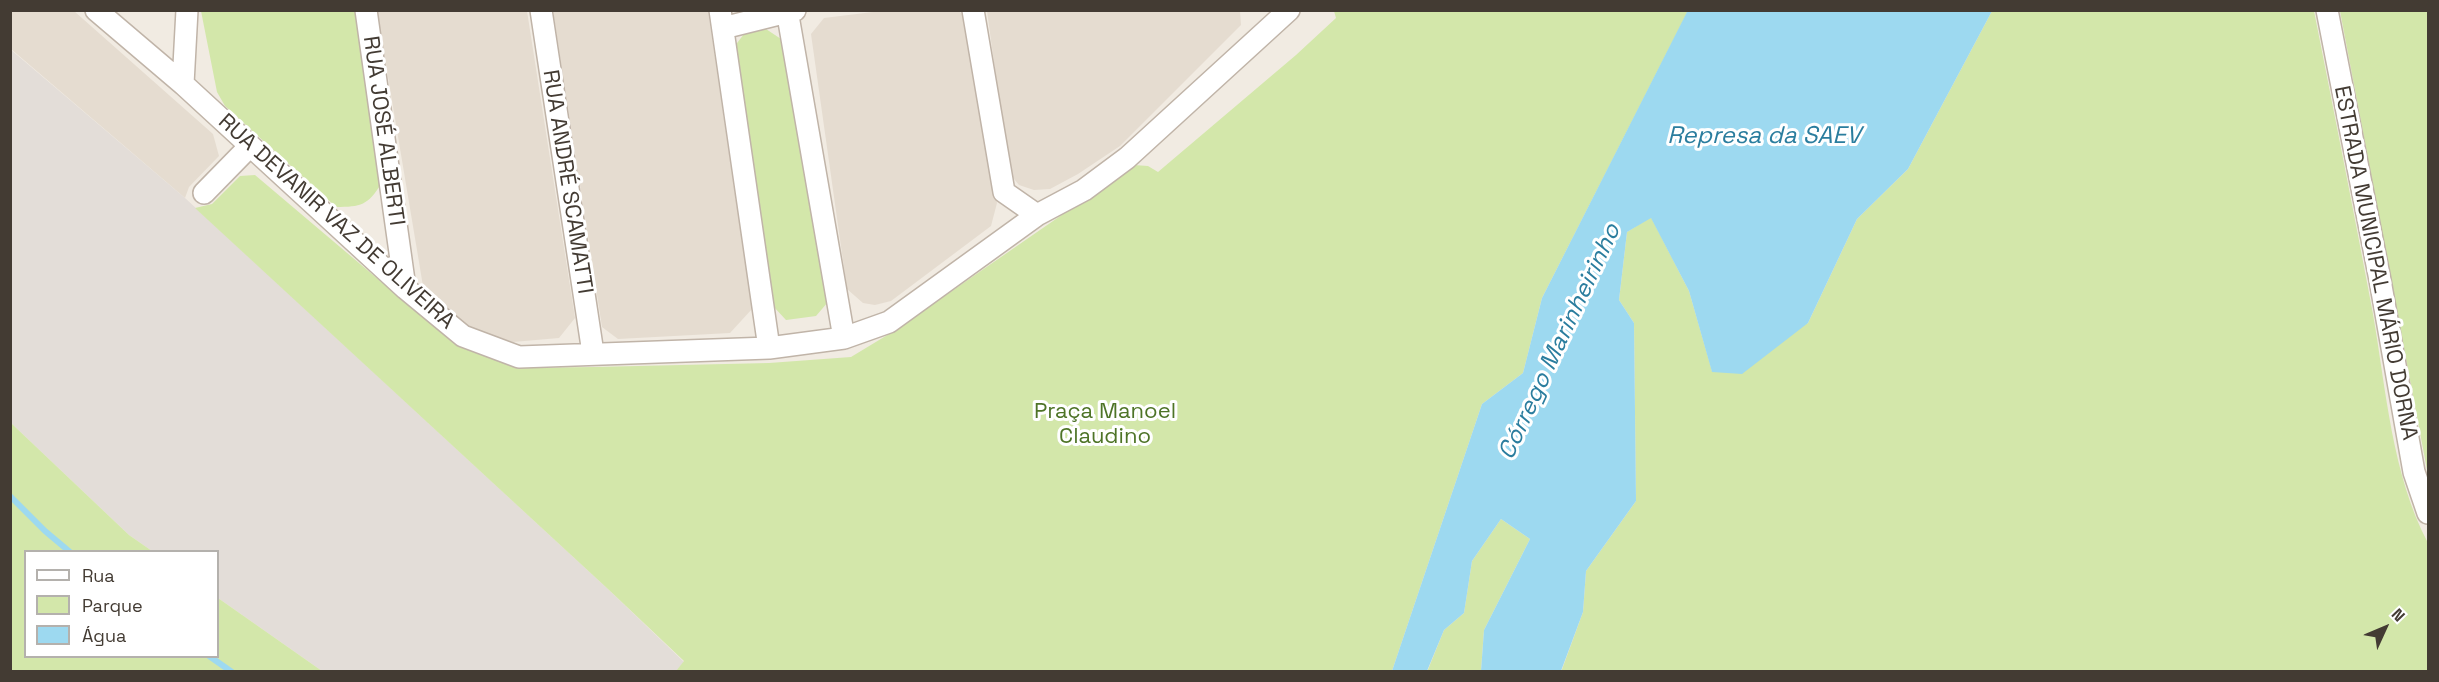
<!DOCTYPE html>
<html>
<head>
<meta charset="utf-8">
<style>
  body { margin:0 }
  #map { position:relative; width:2439px; height:682px; overflow:hidden; background:#f1ebe2; font-family:"Space Grotesk",sans-serif }
  canvas { display:block }
  .frame { position:absolute; inset:0; border:12px solid #433b33; pointer-events:none }
  .legend { position:absolute; left:24px; top:550px; width:195px; height:108px; box-sizing:border-box; background:#fff; border:2px solid #b4b1ad; margin:0; padding:8px 10px; list-style:none; font-size:18px; color:#433b33 }
  .legend li { display:flex; align-items:center; gap:12px; height:30px }
  .legend b { width:30px; border:2px solid #b4b1ad }
  .north { position:absolute; left:2355px; top:598px; width:60px; height:60px; -webkit-text-stroke:4px #fff; paint-order:stroke; rotate:46deg; font-size:16px; font-weight:700; line-height:24px; text-align:center; color:#433b33 }
  .north::after { content:''; display:block; margin:auto; width:21px; height:27px; background:#433b33; clip-path:polygon(50% 0,100% 100%,50% 72%,0 100%) }
</style>
</head>
<body>
<div id="map">
<canvas width="2439" height="682"></canvas>
<div class="frame"></div>
<ul class="legend">
<li><b style="height:8px;background:#fff"></b>Rua</li>
<li><b style="height:16px;background:#d3e7aa"></b>Parque</li>
<li><b style="height:16px;background:#9dd9f0"></b>Água</li>
</ul>
<div class="north">N</div>
</div>
<script>
const g = document.querySelector('canvas').getContext('2d');
g.lineJoin = 'round';
function fillPath(path, color) { g.fillStyle = color; g.fill(path, 'evenodd'); }
function trace(path, color, width, dash) { g.strokeStyle = color; g.lineWidth = width; g.lineCap = dash ? 'butt' : 'round'; g.setLineDash(dash || []); g.stroke(path); }
function write(font, color, halo, rows, align = 'center') {
  g.font = font + ' "Space Grotesk",sans-serif'; g.lineWidth = 6; g.setLineDash([]); g.textBaseline = 'middle'; g.strokeStyle = halo; g.fillStyle = color; for (const [text, x, y, turn = 0] of rows) {
    g.save(); g.translate(x, y); g.rotate((+turn || 0) * Math.PI / 180); g.textAlign = isNaN(turn) ? turn : align; if (halo) g.strokeText(text, 0, 0); g.fillText(text, 0, 0); g.restore();
  }
}
const residential = new Path2D(`
  M11,11H74L213,134L219,156L189,187L185,198L11,49Z
  M377,11H527L575,318L559,338L513,342L473,329L438,302L423,286Z
  M553,11H708L752,309L730,333L618,339L602,327Z
  M881,11H959L964,16L997,203L991,226L891,301L875,305L863,303L847,289L811,34L824,18Z
  M987,11H1240L1241,25L1120,146L1078,174L1050,189L1034,190L1019,185L1009,173Z`);
const industrial = new Path2D(`
  M10,49L185,198L609,590L684,662L676,671H322L218,598V552L152,551L129,535L11,423Z`);
const green = new Path2D(`
  M201,11H356L381,184C368,205 361,207 336,207L225,106L217,92Z
  M1334,11H1688L1542,298L1523,373L1482,404L1392,671H676L684,661L609,590L195,208L212,204L240,176L255,175L457,346L516,368L594,367L769,363L851,357L894,331L1134,165L1148,166L1158,172L1296,55L1336,18Z
  M1992,11H2314C2334,112 2354,213 2373,314C2386,389 2392,475 2428,543V671L1561,672L1583,612L1586,571L1636,501L1634,323L1619,300L1627,232L1651,217L1689,291L1712,371L1808,323L1857,219L1908,169Z
  M2340,11H2428V475Z
  M766,29L784,41L828,302L816,316L786,320L773,306L734,47L744,34Z
  M11,423L129,535L152,551L26,552V656H218V598L322,671H11Z
  M1501,519L1530,539L1484,630L1481,671L1427,672L1444,630L1464,613L1472,561Z`);
const water = new Path2D(`
  M1688,10L1992,11L1908,169L1857,219L1808,323L1742,374L1712,372L1689,291L1651,218L1627,232L1619,300L1634,323L1636,501L1586,571L1583,612L1561,671H1481L1484,630L1530,539L1501,519L1472,561L1464,613L1444,630L1427,671H1392L1482,404L1523,373L1542,298Z`);
const stream = new Path2D(`
  M10,496L45,531L70,552
  M209,656L232,672`);
const street = new Path2D(`
  M96,10L183,84L405,288L463,336L519,357L769,348L844,338L889,322L1037,215L1084,190L1127,158L1289,10
  M366,10L405,288
  M541,10L593,353
  M720,10L769,348
  M787,10L844,338
  M973,10L1004,192L1037,215
  M2327,10L2380,280L2414,472L2428,513
  M723,28L795,10
  M183,84L187,10
  M204,193L250,146`);
const streetNames = [
  ["RUA JOSÉ ALBERTI",383,131,82],
  ["RUA ANDRÉ SCAMATTI",567,182,81],
  ["RUA DEVANIR VAZ DE OLIVEIRA",336,222,42],
  ["ESTRADA MUNICIPAL MÁRIO DORNA",2375,263,79]
];
const parkNames = [
  ["Praça Manoel",1105,412],
  ["Claudino",1105,437]
];
const waterNames = [
  ["Represa da SAEV",1764,136],
  ["Córrego Marinheirinho",1560,342,-65]
];
fillPath(residential, '#e5dcd0');
fillPath(industrial, '#e3ddd8');
fillPath(green, '#d3e7aa');
fillPath(water, '#9dd9f0');
trace(stream, '#9dd9f0', 6);
trace(street, '#c0b4a8', 24);
trace(street, '#fff', 21);
write('22px', '#433b33', '#fff', streetNames);
write('22px', '#4e7427', '#fff', parkNames);
write('italic 24px', '#2a7d9e', '#fff', waterNames);
</script>
</body>
</html>
